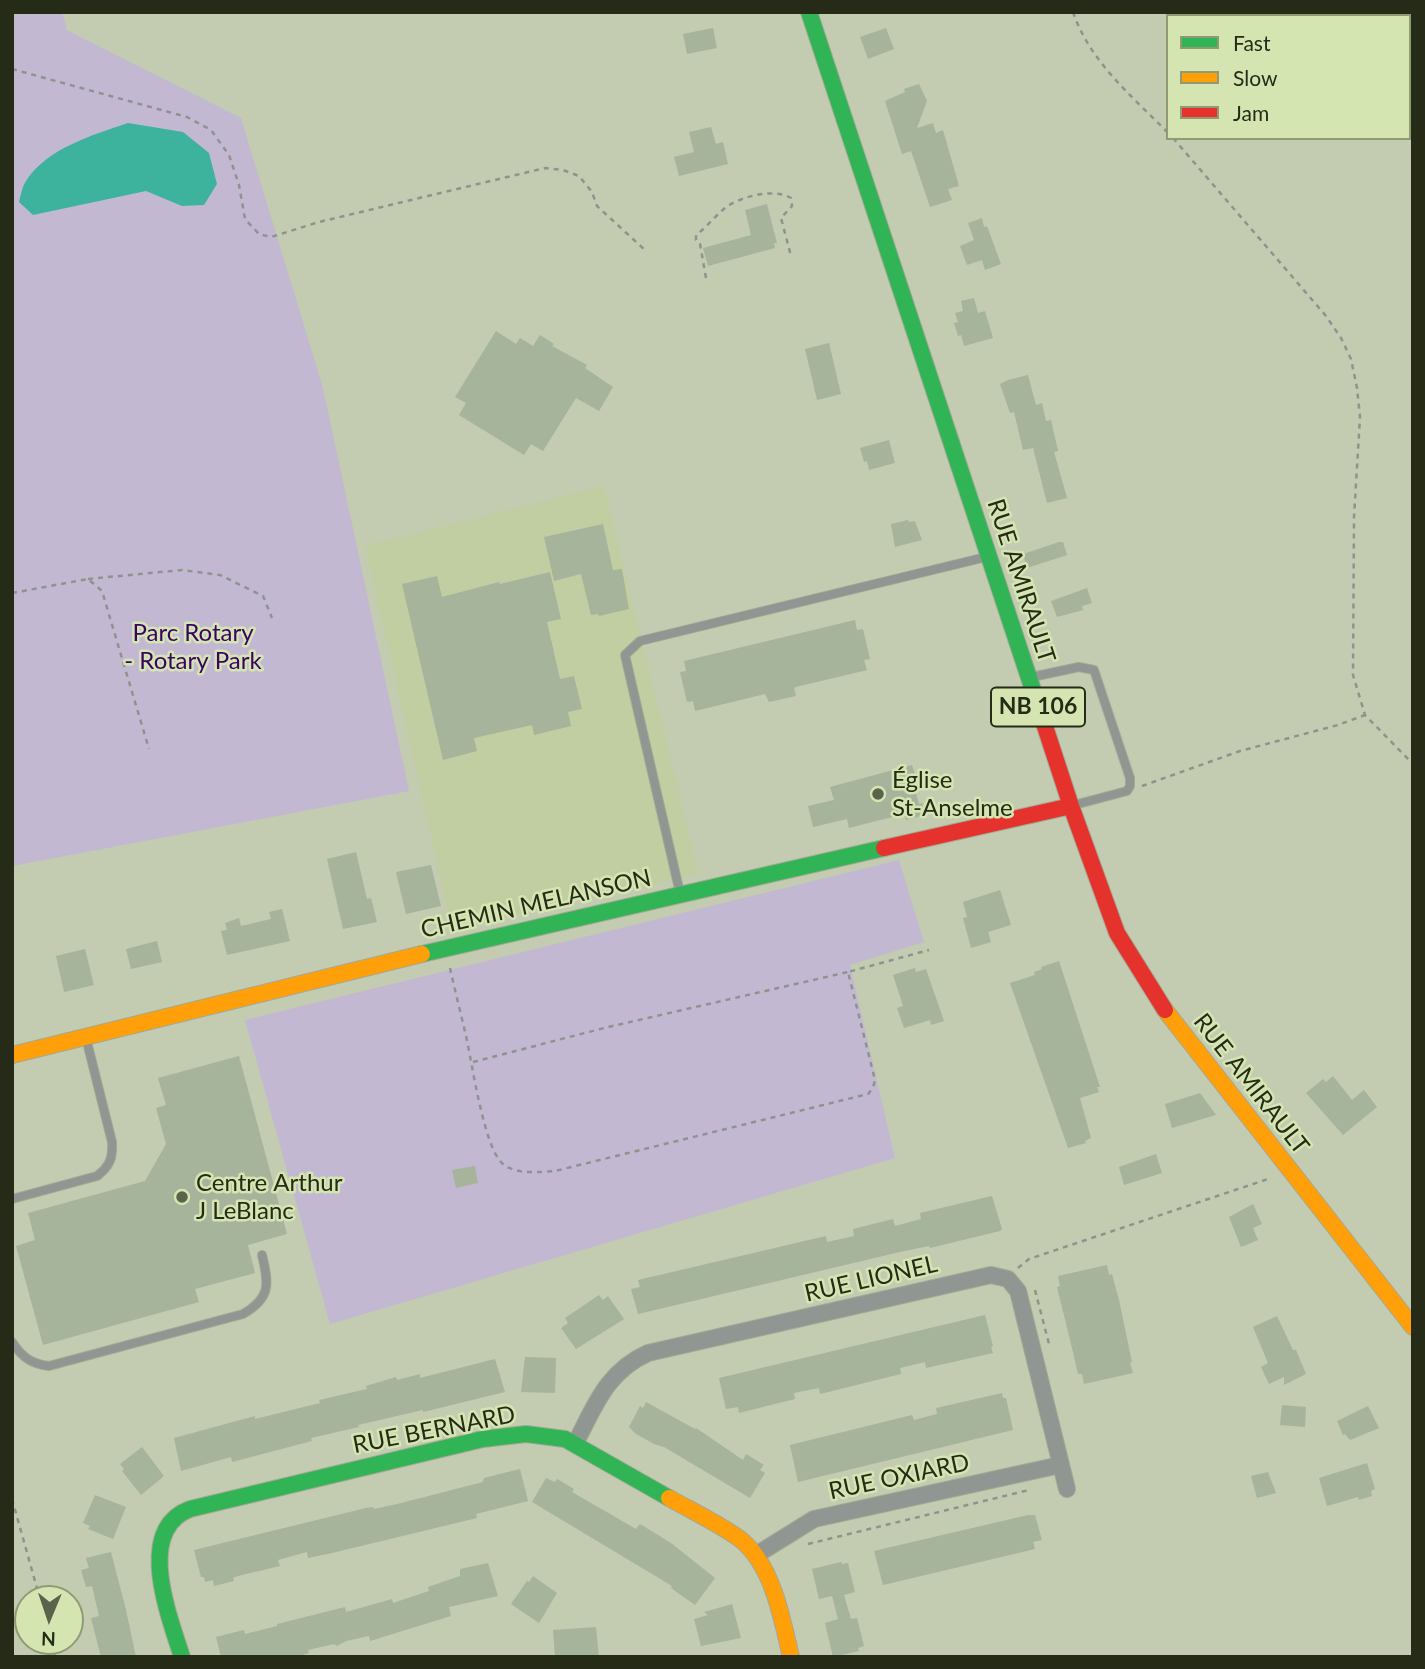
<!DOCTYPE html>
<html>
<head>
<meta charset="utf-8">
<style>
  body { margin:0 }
  #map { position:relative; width:1425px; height:1669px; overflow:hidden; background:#c3cbb0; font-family:Lato,sans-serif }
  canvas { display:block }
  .frame { position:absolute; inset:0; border:14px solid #252b17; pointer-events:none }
  .legend { position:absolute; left:1166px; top:14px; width:245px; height:126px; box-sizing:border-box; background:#d5e5b1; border:2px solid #8f9b73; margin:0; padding:9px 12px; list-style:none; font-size:21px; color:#252b17 }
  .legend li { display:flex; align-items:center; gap:14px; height:35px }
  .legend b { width:35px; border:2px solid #8f9b73 }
  .north { position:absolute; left:14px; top:1585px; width:70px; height:70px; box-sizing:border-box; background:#d5e5b1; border:2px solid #8f9b73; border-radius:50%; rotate:182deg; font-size:19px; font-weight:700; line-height:28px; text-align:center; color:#252b17 }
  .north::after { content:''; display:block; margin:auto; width:24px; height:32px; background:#5c634d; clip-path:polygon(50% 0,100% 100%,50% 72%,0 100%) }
</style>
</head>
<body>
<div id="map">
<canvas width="1425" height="1669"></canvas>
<div class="frame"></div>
<ul class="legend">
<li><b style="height:9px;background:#30b455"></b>Fast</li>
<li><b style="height:9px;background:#ff9f0a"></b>Slow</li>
<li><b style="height:9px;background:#e5322d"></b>Jam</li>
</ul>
<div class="north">N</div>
</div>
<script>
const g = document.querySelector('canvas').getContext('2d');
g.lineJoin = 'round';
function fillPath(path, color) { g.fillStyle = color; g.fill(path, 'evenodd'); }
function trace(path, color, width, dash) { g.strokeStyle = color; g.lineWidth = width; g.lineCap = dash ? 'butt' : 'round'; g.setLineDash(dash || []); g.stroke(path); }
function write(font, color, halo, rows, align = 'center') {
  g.font = font + ' Lato,sans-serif'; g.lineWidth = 5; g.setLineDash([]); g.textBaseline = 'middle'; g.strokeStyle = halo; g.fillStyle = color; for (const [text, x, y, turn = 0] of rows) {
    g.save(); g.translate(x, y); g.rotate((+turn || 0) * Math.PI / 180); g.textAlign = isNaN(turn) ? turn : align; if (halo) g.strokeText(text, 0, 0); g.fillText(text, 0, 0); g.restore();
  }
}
const built = new Path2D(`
  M604,486L699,874L452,929L365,546Z`);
const green = new Path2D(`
  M12,12H62L67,30L241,118L323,388L409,791L12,866Z
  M899,860L924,942L850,965L895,1158L330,1324L245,1020Z`);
const water = new Path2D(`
  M128,123L183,132L209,153L217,184L204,205L182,206L146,191L33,215L19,202C21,195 22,187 26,181C47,148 93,135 128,123Z`);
const building = new Path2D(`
  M713,28L717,48L687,54L683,34Z
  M886,28L894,49L868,59L860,37Z
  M919,84L927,101L917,128L933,123L936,133L943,130L959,186L948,189L952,200L930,207L911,151L902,154L885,101L905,92L904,89Z
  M711,127L716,144L723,142L728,164L679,176L674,157L694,152L689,132Z
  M767,204L777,243H774L775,248L708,266L703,248L751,235L745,210Z
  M982,218L984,227L987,226L1001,264L985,270L982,260L967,265L960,246L974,240L968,223Z
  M974,298L978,313L985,311L993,338L964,346L961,335L958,336L954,323L958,322L955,313L963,311L961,301Z
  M496,331L516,344L520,338L533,346L540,335L554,344L552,346L587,365L585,368L613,387L599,411L576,398L543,451L531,444L524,455L459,415L466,403L455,397Z
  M829,343L841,394L817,400L805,349Z
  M1028,375L1036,405L1042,403L1046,421L1051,420L1058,451L1054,452L1067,498L1047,503L1033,448L1023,450L1014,412L1010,413L1000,384L1008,380Z
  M889,440L895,463L869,470L867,461L864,462L860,448Z
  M908,520L909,522L915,521L922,540L895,547L891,524Z
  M603,524L613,570L622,569L629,609L599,616L598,614L591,615L581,574L554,581L544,537Z
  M1059,542H1063L1067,555L1027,568L1023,554Z
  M550,572L561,619L547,622L560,679L574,676L582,709L568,712L571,726L534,735L532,725L474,738L477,751L443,760L402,584L437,576L442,597L499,582L500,584Z
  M1087,588L1092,603L1082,606L1083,610L1057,617L1051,601Z
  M855,620L857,630L863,629L870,659L864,660L867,670L796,687L794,688L796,696L769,702L765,694L695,711L693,701L687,702L680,672L686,671L684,661Z
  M912,765L916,777L912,778L919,804L922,803L925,815L906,820L904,814L849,828L847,819L813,827L808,806L834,800L830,787Z
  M356,852L367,899L371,898L377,922L343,929L327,859Z
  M431,865L441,906L406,914L396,872Z
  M1000,890L1011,925L988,932L991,942L971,948L963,918L967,917L963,902Z
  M282,909L290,941L227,955L221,931L227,930L225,923L239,918L241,926L271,919L269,912Z
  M157,941L162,962L131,969L126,949Z
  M85,949L94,985L64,992L56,956Z
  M1059,961L1100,1087H1097L1099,1092L1080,1098L1091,1138L1085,1141L1086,1143L1068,1148L1010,983L1035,975L1034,972L1042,969L1041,967Z
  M915,968L916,972L926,969L944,1021L931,1025L930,1020L904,1028L897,1008L903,1006L893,975Z
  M239,1056L287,1234L248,1245L255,1273L195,1289L199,1302L43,1345L16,1246L35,1240L28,1213L145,1181L166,1144L156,1108L166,1105L158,1078Z
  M1333,1076L1352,1100L1364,1090L1377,1107L1343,1135L1306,1093L1323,1079L1326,1082Z
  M1200,1093L1216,1115L1172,1128L1165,1104Z
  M1156,1154L1162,1173L1124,1185L1119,1167Z
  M475,1166L478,1183L456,1188L452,1170Z
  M992,1196L1002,1229L1000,1231L930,1248L929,1246L900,1252L638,1314L631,1289L640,1287L638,1280L826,1236L827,1242L854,1236L853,1229L893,1219L895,1226L921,1219L920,1213Z
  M1253,1204L1262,1224L1253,1228L1258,1240L1241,1247L1229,1217Z
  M1107,1265L1109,1275L1112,1274L1119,1300L1132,1362L1130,1363L1133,1373L1084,1384L1082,1374H1078L1072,1348L1057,1287L1060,1286L1058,1276Z
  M599,1295L603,1300L608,1296L624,1319L576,1349L561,1328L568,1323L565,1318Z
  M985,1315L993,1346L991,1347L993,1353L926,1368L925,1362L900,1368L901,1374L820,1394L819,1388L794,1393L795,1399L739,1413L738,1407L726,1409L719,1378Z
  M1277,1316L1293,1350H1296L1306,1374L1284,1385V1377L1269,1384L1261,1367L1268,1363L1253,1327Z
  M525,1357L556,1358L555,1393L521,1392Z
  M495,1359L505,1392L423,1412V1410L358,1425L359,1427L311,1438L312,1441L232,1462L231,1457L181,1471L174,1438L255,1416V1419L320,1403L319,1400L367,1389L366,1386L396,1377L397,1380L420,1374V1378Z
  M1002,1393L1003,1398H1006L1013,1430L798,1482L790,1445L912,1415L914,1420L937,1414L936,1408Z
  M646,1402L695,1429L696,1428L743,1460L746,1454L764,1465L760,1470L765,1473L750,1498L664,1447L654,1444L636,1434L629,1427L640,1406L643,1408Z
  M1282,1405L1306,1407L1305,1427L1280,1425Z
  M1368,1406L1379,1428L1350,1440L1345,1434L1343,1435L1337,1421Z
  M142,1447L164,1476L141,1495L122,1471L124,1469L120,1464Z
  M1367,1463L1375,1489L1371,1491L1372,1496L1359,1500L1358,1497L1327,1506L1319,1478Z
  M520,1469L528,1501L476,1514L477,1518L332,1553L308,1558L307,1552L278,1560L280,1566L238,1576L233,1578L234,1581L214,1586L213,1580L205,1582L204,1577H201L194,1550L366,1508L373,1507L374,1509L397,1504L483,1482L484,1478Z
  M1268,1472L1276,1493L1257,1498L1251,1476Z
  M546,1478L555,1482L557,1479L574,1489L572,1492L636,1529L640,1524L671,1543L715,1578L695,1605L671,1588L672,1586L532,1502Z
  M95,1495L126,1507L113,1539L88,1529L90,1526L83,1523Z
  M1028,1515H1035L1042,1540L1033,1542L1035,1549L883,1585L874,1551Z
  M111,1552L126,1610L136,1657H101L91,1618L99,1616L92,1586L86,1587L81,1570L89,1568L86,1558Z
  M841,1562L842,1564L848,1563L855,1592L844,1595L851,1619L857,1618L864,1646L858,1648L859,1651L833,1657L825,1623L838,1619L832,1596L819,1599L812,1569Z
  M488,1563L498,1596L449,1607L451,1616L370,1641L369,1636L346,1641L337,1646L334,1644L308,1650L309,1653L296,1657H221L216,1637L244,1630L245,1634L277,1626V1624L345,1607L346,1612L392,1599L393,1603L429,1591L428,1587L460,1576V1569Z
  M533,1576L557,1593L539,1623L511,1604L527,1581L529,1582Z
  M732,1604L741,1638L701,1646L694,1619L708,1615L704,1612Z
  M596,1627L599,1657H555L553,1630Z`);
const path = new Path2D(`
  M1073,12C1090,62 1132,96 1168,133
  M12,69L187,117L211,130L229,155L239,185L245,219L259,234L271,237L319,222L545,168L563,170L579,176L592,192L597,206L646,251
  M1173,138L1326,316L1341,338L1351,359L1357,388L1360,417L1354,517L1353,675L1365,715L1413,764
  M706,278L700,244L696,240V235C707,227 715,216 725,208C741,196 774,188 791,198L792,206L781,218L791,256
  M88,579L182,570L220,575L263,596L272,618
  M12,593L88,579L102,591L149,749
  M1142,786L1240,751L1338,725L1365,715
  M450,968C455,991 461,1014 466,1036C472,1062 484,1149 503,1164C516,1175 540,1172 555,1171L868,1094L873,1088L875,1080L848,972L929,950
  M473,1062L604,1028L848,972
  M1018,1268L1029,1259L1271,1178
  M1035,1290L1049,1344
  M12,1499L40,1599
  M808,1544L1029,1490
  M51,1641L55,1657`);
const lane = new Path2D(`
  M1032,677L1079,667L1094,670L1130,778V786L1127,791L1074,805
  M680,893L625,655L640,641L986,557
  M12,1199L97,1176C110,1166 113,1158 112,1142L86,1038
  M12,1342C22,1357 31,1364 49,1366L243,1314C271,1298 269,1284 262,1255`);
const street = new Path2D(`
  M575,1444C595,1406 606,1372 648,1353L991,1275L1008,1279L1018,1291L1067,1489
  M756,1555L814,1519L1060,1465`);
const fast = new Path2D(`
  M809,12L1036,699
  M422,954L884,848
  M182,1657C170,1618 134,1530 190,1509L483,1439L526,1434L565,1439L669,1498`);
const slow = new Path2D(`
  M1165,1010L1413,1327
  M12,1055L422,954
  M669,1498C692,1511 718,1523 740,1539C773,1565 782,1619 791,1657`);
const jam = new Path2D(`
  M1036,699L1071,806L1117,933L1165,1010
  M884,848L1071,806`);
const markers = [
  [878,794,7,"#5c634d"],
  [182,1197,7,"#5c634d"]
];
const shields = [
  [1038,707,94]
];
const shieldNames = [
  ["NB 106",1038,707]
];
const streetNames = [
  ["RUE AMIRAULT",1021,581,72],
  ["CHEMIN MELANSON",536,904,-13],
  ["RUE AMIRAULT",1251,1084,52],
  ["RUE LIONEL",871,1279,-13],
  ["RUE BERNARD",434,1430,-11],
  ["RUE OXIARD",899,1477,-12]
];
const parkNames = [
  ["Parc Rotary",193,633],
  ["- Rotary Park",193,661]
];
const poiNames = [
  ["Église",892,780],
  ["St-Anselme",892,808],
  ["Centre Arthur",196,1183],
  ["J LeBlanc",196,1211]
];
fillPath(built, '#c1cea2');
fillPath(green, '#c3b8d2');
fillPath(water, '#3db39e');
fillPath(building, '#a5b49b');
trace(lane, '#a3a994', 10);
trace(street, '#a3a994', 18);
trace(fast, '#a3a994', 18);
trace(slow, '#a3a994', 18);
trace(jam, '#a3a994', 18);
trace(path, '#8d948d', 2.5, [5, 5]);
trace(lane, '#909692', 8);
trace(street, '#909692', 16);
trace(fast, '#30b455', 16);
trace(slow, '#ff9f0a', 16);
trace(jam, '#e5322d', 16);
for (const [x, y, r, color] of markers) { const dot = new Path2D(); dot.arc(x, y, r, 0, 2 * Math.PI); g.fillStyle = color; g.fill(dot); trace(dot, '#d5e5b1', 2.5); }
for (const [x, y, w] of shields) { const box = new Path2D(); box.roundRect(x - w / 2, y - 19.5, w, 39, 5); g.fillStyle = '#d5e5b1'; g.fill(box); trace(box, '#252b17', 2); }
write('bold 23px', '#252b17', null, shieldNames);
write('24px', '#252b17', '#d5e5b1', streetNames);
write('24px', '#390265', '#d5e5b1', parkNames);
write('24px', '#252b17', '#d5e5b1', poiNames, 'left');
</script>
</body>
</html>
